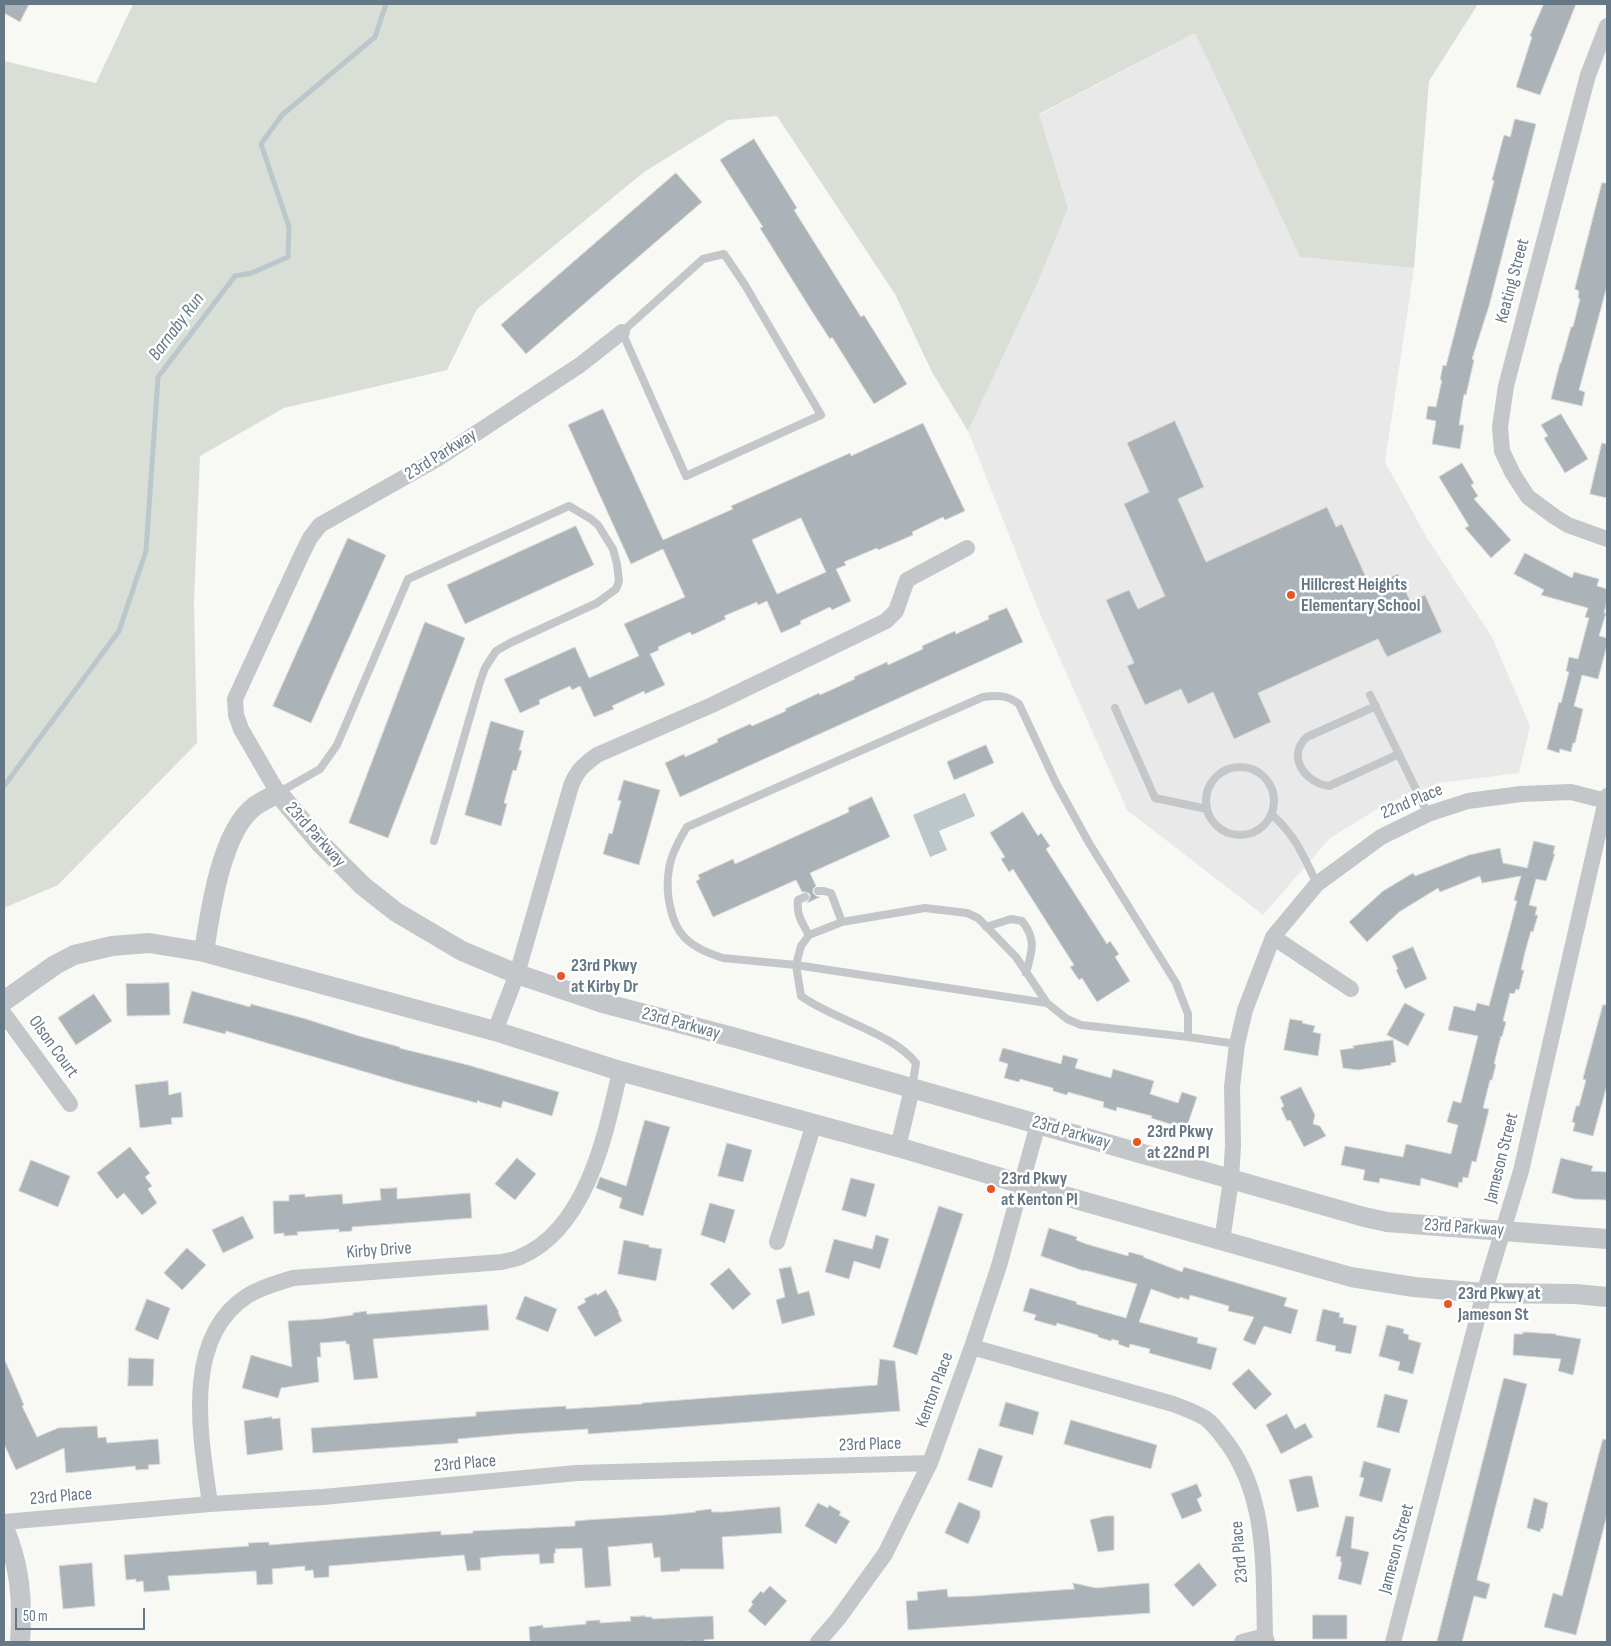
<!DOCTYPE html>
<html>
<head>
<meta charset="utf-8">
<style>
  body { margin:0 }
  #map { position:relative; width:1611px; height:1646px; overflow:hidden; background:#f8f8f5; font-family:"Sofia Sans Condensed",sans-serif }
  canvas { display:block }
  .frame { position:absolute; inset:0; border:5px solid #667786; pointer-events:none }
  .scale { position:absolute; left:15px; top:1608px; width:130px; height:22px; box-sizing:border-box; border:2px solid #667786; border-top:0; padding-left:6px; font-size:15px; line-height:18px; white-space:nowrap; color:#667786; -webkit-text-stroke:4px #fff; paint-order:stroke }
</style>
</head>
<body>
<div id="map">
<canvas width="1611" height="1646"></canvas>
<div class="frame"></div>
<div class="scale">50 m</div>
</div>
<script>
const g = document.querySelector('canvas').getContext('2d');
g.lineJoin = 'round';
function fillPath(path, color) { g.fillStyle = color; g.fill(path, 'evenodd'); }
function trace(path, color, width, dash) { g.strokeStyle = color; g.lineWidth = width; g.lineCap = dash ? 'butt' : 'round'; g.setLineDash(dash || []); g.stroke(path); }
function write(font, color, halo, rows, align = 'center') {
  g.font = font + ' "Sofia Sans Condensed",sans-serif'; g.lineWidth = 5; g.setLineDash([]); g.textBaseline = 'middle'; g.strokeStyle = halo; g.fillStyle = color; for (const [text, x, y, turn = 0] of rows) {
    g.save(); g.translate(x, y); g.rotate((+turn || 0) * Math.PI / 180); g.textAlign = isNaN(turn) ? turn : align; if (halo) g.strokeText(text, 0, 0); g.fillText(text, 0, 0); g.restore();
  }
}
const built = new Path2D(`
  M1195,33L1300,257L1414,268L1385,462L1427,538L1492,637L1530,726L1519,773L1439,783L1386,804L1330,838L1263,915L1127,810L1041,616L968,431L1038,282L1068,208L1039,115Z`);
const green = new Path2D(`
  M133,4H1478L1429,81L1414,268L1300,257L1195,33L1039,114L1068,208L1038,282L968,431L932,372L895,294L777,116L728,120L644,172L477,309L447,370L284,408L200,456L194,601L197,743L58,885L4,908V61L96,83Z`);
const water = new Path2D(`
  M965,793L975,816L939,831L947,850L930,857L913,815Z`);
const stream = new Path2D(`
  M4,786L119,631L146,551L158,377L235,276L252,273L288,257L289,227L261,144L282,115L375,37L386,4`);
const building = new Path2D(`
  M4,4H29L20,22L4,13Z
  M1544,4H1576L1540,95L1516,87L1532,37L1530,36Z
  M1515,119L1536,124L1489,306L1472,359L1474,360L1466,395L1464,394L1459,425H1464L1460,449L1432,444L1436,421L1426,419L1428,406L1436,407L1442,380H1440L1443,365L1446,366L1494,181L1492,180L1504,135L1510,137Z
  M754,139L797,208L794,210L861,317L864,315L907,384L874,404L832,337L830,339L813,313L760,228L763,227L720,160Z
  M676,173L702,202L526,354L501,325Z
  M1602,183H1607V286L1579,390L1585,392L1582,406L1551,399L1560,363H1561L1571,327H1573L1580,299L1578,298L1579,291L1575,289Z
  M603,409L663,540L733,509L731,506L850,453L851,456L923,423L965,511L945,520L943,517L912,532L913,535L878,550L877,548L844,562L846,565L836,569L851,601L832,610L830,607L800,621L801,624L781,633L767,601L758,605L757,602L724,616L726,619L692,635L690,632L658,647L659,650L650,654L665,685L645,694L644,691L612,706L614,709L594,717L580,686L572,690L570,686L539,700L540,704L520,713L504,679L575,647L589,678L639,656L624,624L685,597L663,549L631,564L568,425ZM801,518L826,572L777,594L752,540Z
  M1561,414L1588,459L1565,473L1544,438L1548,436L1541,425Z
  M1175,421L1204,487L1178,499L1206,562L1327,507L1336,527L1342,524L1370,586L1398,574L1410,601L1425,595L1442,632L1387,657L1378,639L1258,693L1271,722L1234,739L1213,692L1188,704L1181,689L1145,705L1127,666L1134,663L1106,600L1129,590L1138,609L1165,596L1124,504L1149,492L1127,443Z
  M1602,443L1607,444V498L1590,494Z
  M1462,463L1474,483L1471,485L1478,496L1474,499L1511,540L1491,558L1465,528L1469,526L1439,477Z
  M576,526L594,565L465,624L447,585Z
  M348,538L386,555L311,723L273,706Z
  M1525,553L1572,578L1574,572L1599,579L1597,586L1607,589V601L1604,613H1606L1599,636L1607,638V645L1598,679L1582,675L1574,706L1583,709L1575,743H1573L1571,752L1560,749L1559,753L1547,749L1559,702L1561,703L1569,672L1566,671L1569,657L1578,659L1589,618L1585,617L1588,608L1541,595L1544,590L1514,574Z
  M1007,608L1023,642L680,797L665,763L684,754L685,757L718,742L717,739L750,724L752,726L786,711L785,709L819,693L820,695L855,679L854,677L887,662L888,665L923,649L922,646L955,631L956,634L989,619L988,616Z
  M425,622L465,638L388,838L349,823Z
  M491,721L524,731L519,750L522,751L516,771L513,770L504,803L507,804L501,826L465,815Z
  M986,745L994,763L954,780L947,762Z
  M624,780L660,790L639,865L603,854L609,833L612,834L621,801L618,800Z
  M872,797L890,837L810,873L816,886L813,889V893L816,896L820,897L807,903L810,898V894L806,892H802L796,880L713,917L696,881L700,879L698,875L733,859L735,864L849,812L848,808Z
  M1023,812L1038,836L1041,833L1050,846L1046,849L1107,944L1110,941L1119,954L1115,957L1130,981L1097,1002L1082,978L1079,980L1070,967L1074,965L1013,869L1009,872L1001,859L1005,857L990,833Z
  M1534,841L1555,846L1553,854H1555L1546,881L1536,879L1529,905L1537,907L1535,915H1538L1533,932L1531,931L1525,952L1521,970H1524L1519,990L1516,989L1514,994L1510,993L1503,1021L1506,1022L1502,1037L1501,1036L1494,1064H1496L1492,1080H1490L1483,1108L1489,1109L1476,1162L1472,1161L1468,1178L1463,1177L1462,1183L1459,1182L1458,1188L1421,1178L1420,1186L1380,1178L1379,1183L1363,1180L1365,1170L1341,1165L1345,1146L1403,1157L1406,1144L1451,1154L1458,1125L1447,1122L1453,1101L1461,1103L1478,1036L1448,1030L1454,1006L1475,1011L1477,1003L1489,1006L1517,901L1514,900L1521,876L1482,883L1480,876L1440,892L1438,888L1399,912L1367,942L1349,922L1383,891L1413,873L1415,876L1469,855L1500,848L1503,863L1527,868Z
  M1413,947L1427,979L1405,989L1396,970L1398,969L1392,956Z
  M169,983L170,1015L127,1016L126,984Z
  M192,991L250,1007L251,1004L306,1019L359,1036L400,1047L399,1048L468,1065L559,1092L552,1116L503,1101L501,1108L480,1102L478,1100L477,1103L403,1083L226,1031L225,1034L183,1023Z
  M94,994L112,1021L76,1045L58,1018Z
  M1405,1003L1425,1014L1408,1046L1387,1035Z
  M1603,1005H1607V1085L1593,1136L1573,1131L1575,1123L1572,1122L1576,1106H1579L1586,1080L1583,1079Z
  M1290,1019L1303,1021L1302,1023L1315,1026L1313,1032L1321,1034L1318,1056L1284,1050Z
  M1393,1040L1396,1062L1391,1063V1065L1358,1070L1343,1068L1340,1050L1354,1048L1353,1046Z
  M1003,1048L1061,1064L1063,1055L1078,1059L1075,1068L1111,1078L1113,1069L1154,1081L1150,1094L1178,1103L1182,1092L1197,1097L1186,1129L1151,1118L1152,1116L1117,1107L1116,1111L1103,1107L1104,1102L1068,1092L1067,1095L1053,1091V1088L1020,1079L1019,1082L1004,1078L1008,1064L999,1061Z
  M168,1081L169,1095L181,1092L183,1117L171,1118L172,1124L140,1128L135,1085Z
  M1301,1087L1315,1115L1313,1124L1320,1126L1326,1136L1304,1147L1290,1120L1287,1121L1281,1108L1284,1106L1280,1097Z
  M645,1120L670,1127L643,1216L619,1208L622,1198L596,1188L600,1177L626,1186Z
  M727,1143L752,1150L743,1182L718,1176Z
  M130,1147L150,1173L145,1177L152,1186L148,1189L157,1203L142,1215L124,1193L117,1199L97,1173Z
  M517,1158L536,1174L515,1200L495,1184Z
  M1561,1158L1593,1166L1591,1171L1607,1172V1200L1575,1199L1552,1193Z
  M31,1160L70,1176L58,1207L19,1191Z
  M851,1178L875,1184L866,1217L842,1210Z
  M397,1188V1199L470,1193L472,1218L352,1227V1231L339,1232V1229L297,1232L298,1235L284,1236V1233L274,1234L273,1201H289V1195L305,1194V1197L342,1194L343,1204L381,1200L380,1189Z
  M710,1203L735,1210L725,1243L701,1235Z
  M939,1206L963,1214L917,1355L893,1347Z
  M243,1216L254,1238L223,1253L212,1230Z
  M1049,1228L1077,1237L1076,1240L1086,1244L1128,1256L1129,1252L1144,1256L1143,1257L1182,1272L1184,1267L1287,1298L1284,1306L1298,1310L1291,1334L1264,1326L1255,1345L1243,1340L1254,1317L1228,1311L1229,1306L1190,1295L1189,1300L1180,1297L1179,1299L1151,1289L1139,1322L1198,1338L1197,1343L1217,1348L1211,1370L1149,1353L1150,1349L1130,1344L1129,1348L1118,1344L1119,1341L1112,1339L1111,1341L1098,1337V1335L1057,1323L1056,1326L1034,1320L1036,1315L1023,1311L1030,1288L1077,1302L1076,1304L1126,1318L1137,1284L1084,1270V1271L1041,1256Z
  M876,1235L889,1239L880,1269L854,1261L849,1279L825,1272L834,1239L872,1249Z
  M624,1240L649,1245V1247L662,1249L656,1281L618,1274Z
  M187,1248L206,1265L182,1290L164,1273Z
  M791,1267L798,1294L809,1291L815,1315L782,1324L776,1300L785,1297L779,1269Z
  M729,1268L751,1294L733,1310L710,1284Z
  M606,1290L619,1312H618L622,1321L595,1337L577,1307L586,1302L584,1299L596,1293L597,1295Z
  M525,1296L557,1309L548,1332L516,1319Z
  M147,1299L170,1308L158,1340L135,1330Z
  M487,1305L489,1330L373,1339L378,1378L354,1380L349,1344H346V1341L320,1343L321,1357H317L319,1382L281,1388L278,1398L242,1388L251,1355L292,1367L288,1321L323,1319L353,1315V1313L366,1311L367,1314Z
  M1323,1309L1340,1313L1339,1317L1344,1318L1343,1323L1357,1326L1351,1354L1335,1351L1336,1346L1316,1341Z
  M1387,1325L1404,1329L1403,1333L1409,1335L1408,1339L1421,1343L1413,1374L1398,1370L1400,1362L1379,1356Z
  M1523,1332L1556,1334V1335L1581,1339L1573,1375L1558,1371L1561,1359L1513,1355L1514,1334H1523Z
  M4,1358L24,1405L22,1406L37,1437L58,1428L97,1426L98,1438L106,1437L107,1443L158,1439L160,1464L148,1465L149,1469L136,1470L135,1466L66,1473L64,1448L16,1470L4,1444Z
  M129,1358L154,1359L153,1386H128Z
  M880,1359L895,1361L900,1411L588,1434V1429L513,1434L458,1439V1443L313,1453L311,1428L476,1416V1412L566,1406V1409L642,1404V1403L877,1385Z
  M1249,1369L1272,1394L1255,1410L1232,1384Z
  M1504,1378L1527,1384L1477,1579V1580L1490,1584L1486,1599L1474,1596L1462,1642H1437Z
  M1385,1394L1408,1400L1399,1433L1377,1427Z
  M1006,1402L1039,1412L1033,1435L999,1426Z
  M1287,1414L1295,1429L1305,1423L1313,1437L1281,1454L1266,1425Z
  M272,1417V1419L280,1418L283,1450L247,1455L244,1421Z
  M1071,1420L1157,1445L1151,1469L1064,1444Z
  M1603,1439L1607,1440V1515L1576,1635L1544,1627L1553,1593L1562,1596Z
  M979,1448L1003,1456L992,1488L968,1480Z
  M1364,1461L1391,1469L1382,1502L1359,1496L1364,1478L1360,1477Z
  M1306,1476H1312L1319,1507L1297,1512L1289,1480Z
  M1197,1484L1202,1496L1197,1499L1202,1511L1182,1519L1171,1494Z
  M1534,1498L1548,1503L1543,1529L1541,1528L1540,1532L1527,1528Z
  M959,1502L980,1511V1517L968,1544L945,1533Z
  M818,1503L828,1508L829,1505L841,1512L839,1515L850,1521L836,1544L805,1526Z
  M780,1507L782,1533L722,1537L724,1569H680V1571L661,1572L660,1557L654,1558L652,1543L608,1547L611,1586L585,1588L582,1548L555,1549L556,1553H554V1563L540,1564L539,1554L499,1556L480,1558L481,1570L467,1571L464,1555L329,1566V1577L314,1578L313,1570L305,1571V1566L272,1569L273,1584L257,1585L256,1571L168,1576L170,1590L144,1592L143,1581L136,1582V1579L126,1580L124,1555L249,1546L248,1543L269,1542V1545L441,1531V1535L473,1533V1531L575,1526V1521L586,1520L666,1515L696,1512L695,1511L711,1509L712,1512H723Z
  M1106,1516H1114V1550L1098,1552L1090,1520Z
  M1346,1516L1354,1517L1351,1548L1369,1552L1361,1585L1338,1579L1342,1562H1340L1341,1557L1336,1556Z
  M92,1563L95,1606L63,1609L59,1566Z
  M1199,1563L1217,1585L1193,1607L1174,1585Z
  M1073,1583L1096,1588L1149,1583L1150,1613L908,1630L906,1601L918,1600L917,1592L947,1589L948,1597L975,1596L1074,1589Z
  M770,1586L787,1601L765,1626L748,1611L753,1604L751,1602L761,1591L763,1593Z
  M1313,1615H1347V1639H1313Z
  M645,1616V1617H652V1619L713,1616L714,1639L704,1640V1642H691V1641L672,1642H530L529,1627L543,1625V1628L586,1624V1621L600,1620V1623L631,1621L630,1617Z`);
const service = new Path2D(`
  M724,254L745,285L821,415L686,476L622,332L703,259Z
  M1370,695L1428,814
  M1376,706L1307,737C1286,756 1305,783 1329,786L1399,754
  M1115,708L1155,798L1207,809
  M1206 801a34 34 0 1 1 68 0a34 34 0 1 1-68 0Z
  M278,793L320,769L337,745L408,579L569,506L591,519L598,525L613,549L617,564L619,581L616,589L597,603L510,643L496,651L485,668L480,682L434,841
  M1271,814C1295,834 1304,857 1317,884
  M818,891H824L831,893L842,922
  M805,897L798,900C796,914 802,923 809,935
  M986,927L1011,919L1022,921C1037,940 1032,951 1026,973
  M1047,1003L1016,957L978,918L967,913L925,908L842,922L809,935L801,946L796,965L723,958C710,954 695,948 685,938C670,923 665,890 669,869C671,854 679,840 687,827L983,697C998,695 1007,695 1019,704L1056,783L1089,843L1176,983L1188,1014V1037
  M912,1088L916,1063C891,1032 834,1020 801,996L796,965L1047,1003L1067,1019L1081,1025L1188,1037L1237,1044`);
const minor = new Path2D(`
  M1607,26L1588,75L1506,386L1500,427L1502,451L1513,474L1528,497L1555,517L1568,525L1607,539
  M278,793L241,729L236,715L235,699L302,554L310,538L320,525L437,459L580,365L622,332
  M1273,937L1351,989
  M4,1014L70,1104
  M495,1031L517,974L571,786C577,770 584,765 597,755L712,705L886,621L896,611L907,580L967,548
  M898,1147L912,1089
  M1222,1241L1231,1180L1233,1145L1232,1087L1237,1044L1245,1010L1273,937L1317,884L1381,837L1428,814L1468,801L1521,794L1571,792L1606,801
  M777,1242L814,1124
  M972,1347L1173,1404C1184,1408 1195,1412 1205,1418C1214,1424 1221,1435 1228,1444C1268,1500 1263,1570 1265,1636L1267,1642
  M210,1504C201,1439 181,1339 247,1296C261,1287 277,1283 293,1278L502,1262C508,1260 515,1260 520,1257C587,1229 606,1133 620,1071
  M4,1522L210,1504L323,1497L577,1473L930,1463
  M818,1642L838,1619L885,1554L930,1463L972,1347L999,1266L1038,1124
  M1242,1642L1265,1636
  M1393,1642L1484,1293L1521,1171L1607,796`);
const tertiary = new Path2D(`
  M204,952C210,912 221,831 255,806C262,801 271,797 278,793L321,844L363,886L396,912L462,951L517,974L603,1003L736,1038L1364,1217L1387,1222L1607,1239
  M4,1001L55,965L74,955L112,946L149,943L204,952L495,1031L620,1071L898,1147L1022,1184L1351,1277L1414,1287L1484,1293L1576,1294L1607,1297
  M4,1528C20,1565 23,1601 20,1642`);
const markers = [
  [1291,595,5,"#e75625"],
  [561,976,5,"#e75625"],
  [1137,1142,5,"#e75625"],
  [991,1189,5,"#e75625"],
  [1448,1304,5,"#e75625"]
];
const streetNames = [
  ["Keating Street",1513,281,-75],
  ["23rd Parkway",441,455,-32],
  ["22nd Place",1412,802,-23],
  ["23rd Parkway",315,835,48],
  ["23rd Parkway",681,1024,15],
  ["Olson Court",53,1047,54],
  ["23rd Parkway",1071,1133,16],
  ["Jameson Street",1502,1158,-76],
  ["23rd Parkway",1464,1228,4],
  ["Kirby Drive",379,1251,-4],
  ["Kenton Place",935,1390,-70],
  ["23rd Place",870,1445,-2],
  ["23rd Place",465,1464,-5],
  ["23rd Place",61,1497,-5],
  ["Jameson Street",1397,1549,-75],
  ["23rd Place",1240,1552,-95]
];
const poiNames = [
  ["Hillcrest Heights",1301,585],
  ["Elementary School",1301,606],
  ["23rd Pkwy",571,966],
  ["at Kirby Dr",571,987],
  ["23rd Pkwy",1147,1132],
  ["at 22nd Pl",1147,1153],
  ["23rd Pkwy",1001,1179],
  ["at Kenton Pl",1001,1200],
  ["23rd Pkwy at",1458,1294],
  ["Jameson St",1458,1315]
];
const waterNames = [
  ["Barnaby Run",177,327,-53]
];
fillPath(built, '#e8e9e8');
fillPath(green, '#d9dfd6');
fillPath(water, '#bbc7cb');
trace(stream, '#bbc7cb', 5);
fillPath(building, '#abb3b9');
trace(building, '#d9d9d7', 1);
trace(service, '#c3c7ca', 8);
trace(minor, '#c3c7ca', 16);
trace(tertiary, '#c3c7ca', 20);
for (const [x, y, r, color] of markers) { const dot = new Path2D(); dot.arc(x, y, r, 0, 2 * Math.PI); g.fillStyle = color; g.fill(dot); trace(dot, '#fff', 2); }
write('18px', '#667786', '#fff', streetNames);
write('bold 18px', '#667786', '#fff', poiNames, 'left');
write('italic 19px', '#627982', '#fff', waterNames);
</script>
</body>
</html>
